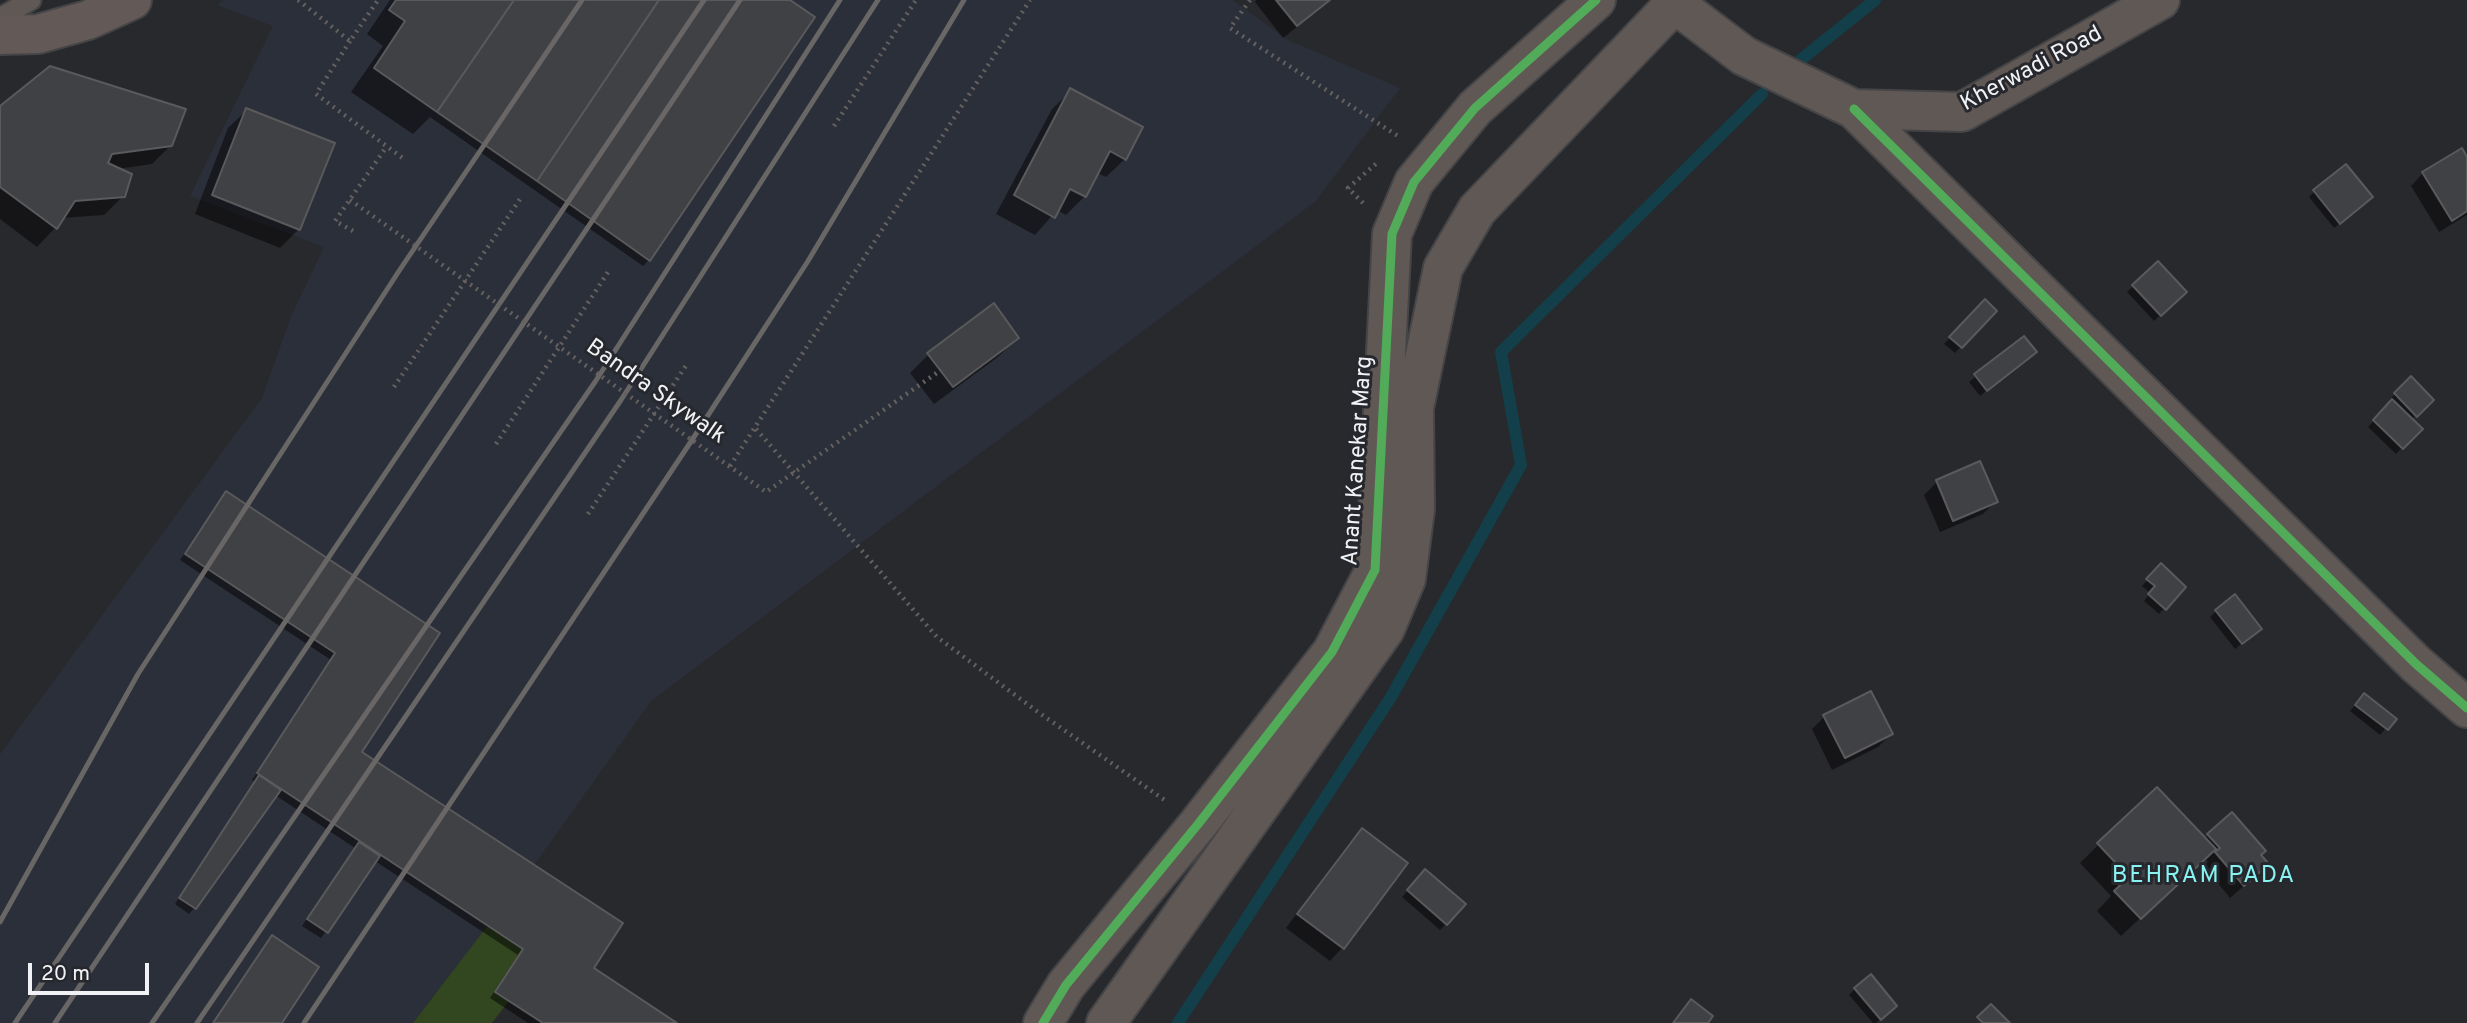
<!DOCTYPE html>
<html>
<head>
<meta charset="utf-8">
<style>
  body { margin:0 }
  #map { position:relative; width:2467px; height:1023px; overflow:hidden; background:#28292c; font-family:Overpass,sans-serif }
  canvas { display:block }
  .scale { position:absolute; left:28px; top:963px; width:121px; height:32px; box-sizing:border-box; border:4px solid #f0f2f5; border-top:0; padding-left:9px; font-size:21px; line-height:24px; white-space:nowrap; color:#f0f2f5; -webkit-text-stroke:5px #26282e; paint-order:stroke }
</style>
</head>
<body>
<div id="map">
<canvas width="2467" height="1023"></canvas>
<div class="scale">20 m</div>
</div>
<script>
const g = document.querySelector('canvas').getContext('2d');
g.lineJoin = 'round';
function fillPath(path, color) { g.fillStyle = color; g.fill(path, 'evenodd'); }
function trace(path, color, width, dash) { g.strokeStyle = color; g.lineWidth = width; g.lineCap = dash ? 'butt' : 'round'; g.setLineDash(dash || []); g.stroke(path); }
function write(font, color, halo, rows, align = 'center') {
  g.font = font + ' Overpass,sans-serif'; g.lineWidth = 6; g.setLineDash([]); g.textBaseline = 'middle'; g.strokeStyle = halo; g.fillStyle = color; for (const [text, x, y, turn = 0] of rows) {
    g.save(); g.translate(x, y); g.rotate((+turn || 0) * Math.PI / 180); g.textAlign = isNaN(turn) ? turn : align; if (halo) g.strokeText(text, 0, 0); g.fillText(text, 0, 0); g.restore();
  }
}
const built = new Path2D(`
  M223,0H1233L1286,39L1400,88L1316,201L651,701L534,865L413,1023H0V754L262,398L291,316L324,247L190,196L273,26L217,5Z`);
const green = new Path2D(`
  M534,865L581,906L492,1023H413Z`);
const shadow = new Path2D(`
  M390,0H787L649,260L643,266L430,117L413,134L351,92L383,46L367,34Z
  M1256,0H1331L1283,38L1255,2Z
  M1071,91L1125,159L1106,177L1097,173L1085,196L1066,215L1057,210L1035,235L996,214L1052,109Z
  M0,109L171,145L152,164L117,169L123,196L104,215L62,218L55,228L37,247L0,219Z
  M247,110L299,229L280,248L195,214L228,128Z
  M2467,161V215L2439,232L2411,186L2423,173Z
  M2315,191L2365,203L2334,228L2309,197Z
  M2158,263L2185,292L2154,321L2127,292Z
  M1985,301L1995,311L1955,353L1944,344Z
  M1017,338L998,357L934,404L910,373L929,354Z
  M2024,338L2028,358L1980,396L1969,382Z
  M2411,379L2431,400L2411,420L2420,429L2396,454L2368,427L2391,403L2389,400Z
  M1979,463L1996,501L1983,514L1940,532L1924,495L1937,482Z
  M226,494L438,633L360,752L592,969L674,1023H528L490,998L518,955L375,861L321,938L302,926L355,848L275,795L195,907L189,914L175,904L255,782L252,780L331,660L180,560Z
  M2161,565L2184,587L2159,614L2144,601L2150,593L2142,586Z
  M2216,611L2253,635L2235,649L2210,617Z
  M2358,702L2394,719L2380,735L2350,711Z
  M1825,716L1891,734L1878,747L1832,770L1812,729Z
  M2232,815L2259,855L2254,877L2230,898L2204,866L2208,862L2205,858L2121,936L2097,911L2111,896L2080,863L2099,844L2204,839Z
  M1362,830L1406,863L1342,948L1330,961L1286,928L1349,843Z
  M1419,877L1446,924L1440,930L1402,897Z
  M1855,989L1889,1012L1876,1023H1873L1849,995Z`);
const stream = new Path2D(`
  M1798,62L1875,0
  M1178,1023L1391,697L1521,465L1501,352L1762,94`);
const building = new Path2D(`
  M396,0H514L437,112L374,68L405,21L389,10Z
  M514,0H659L537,181L437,112Z
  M659,0H790L815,17L650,261L537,181Z
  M1276,0H1330L1297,26Z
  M50,66L186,109L172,146L112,154L108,163L132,174L125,197L75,201L57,229L0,187V106Z
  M1070,88L1143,127L1126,160L1110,151L1086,197L1070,189L1055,218L1014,195Z
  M246,108L335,143L300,230L212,195Z
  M2462,148L2467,157V211L2452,221L2422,172Z
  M2346,164L2373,197L2340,224L2313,190Z
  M2158,261L2187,292L2161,316L2132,285Z
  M1985,299L1997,311L1962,348L1949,337Z
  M994,303L1019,338L953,387L927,353Z
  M2024,336L2037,352L1987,391L1974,374Z
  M2411,376L2434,400L2417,417L2394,393Z
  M2392,399L2423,429L2403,449L2373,420Z
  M1980,461L1998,502L1953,521L1936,480Z
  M226,491L440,633L362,752L623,923L594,968L677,1023H543L495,992L523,949L257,773L335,653L185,554Z
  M2161,563L2186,587L2166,610L2148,594L2155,586L2146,579Z
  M2235,594L2262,629L2242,644L2215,610Z
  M1871,691L1893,734L1845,758L1823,715Z
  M2364,693L2397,719L2388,730L2355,705Z
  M259,775L281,790L196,909L179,898Z
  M2157,787L2216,849L2141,919L2114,891L2129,877L2097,843Z
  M2232,812L2266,851L2261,855L2269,864L2244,886L2215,852L2220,848L2207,834Z
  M1362,828L1408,863L1344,949L1297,914Z
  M359,842L380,856L328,933L307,919Z
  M1425,869L1466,904L1447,925L1407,890Z
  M272,935L319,967L282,1023H213Z
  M1871,974L1897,1006L1881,1020L1854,988Z
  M1691,999L1713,1016L1708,1023H1673Z
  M1991,1004L2010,1023H1983L1977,1017Z`);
const path = new Path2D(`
  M298,0L350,41L378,0
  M1250,0L1230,28L1401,138
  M350,41L316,94L404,159
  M834,126L916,0
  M1363,203L1348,188L1378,162
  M353,231L335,221L387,146
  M394,387L522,196
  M756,429L937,637L1038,712L1166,801
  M496,444L610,269
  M730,466L1030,0
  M588,514L687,364`);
const service = new Path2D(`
  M0,18L31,0`);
const minor = new Path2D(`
  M1854,109L2416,664L2467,708`);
const tertiary = new Path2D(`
  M1674,3L1744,56L1854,109L1962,112L2160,0
  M1043,1023L1066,985L1199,823L1332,652L1375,570L1392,234L1414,182L1475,108L1596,0
  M1106,1023L1385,629L1406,579L1415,509L1414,408L1443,268L1477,210L1678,0`);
const secondary = new Path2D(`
  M0,35L38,34L88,20L132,0`);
const rail = new Path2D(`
  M0,922L138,674L399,271L582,0
  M15,1023L704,0
  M55,1023L740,0
  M152,1023L595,382L840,0
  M197,1023L621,400L878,0
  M304,1023L692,440L808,261L964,0`);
const pathBridge = new Path2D(`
  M350,200L766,492L941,370`);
const cycleway = new Path2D(`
  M1854,109L2416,664L2467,708
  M1043,1023L1066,985L1199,823L1332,652L1375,570L1392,234L1414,182L1475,108L1596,0`);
const streetNames = [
  ["Kherwadi Road",2032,70,-28],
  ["Bandra Skywalk",655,393,35],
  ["Anant Kanekar Marg",1359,461,-86]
];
const neighbourhoodNames = [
  ["BEHRAM PADA",2204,877]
];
fillPath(built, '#2b2f39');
fillPath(green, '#324620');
fillPath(shadow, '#0007');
trace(stream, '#123f4a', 12);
fillPath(building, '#404144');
trace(building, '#5a5a5d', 2);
trace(service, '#454547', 23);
trace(minor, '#454547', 42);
trace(tertiary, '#454547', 42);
trace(secondary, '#454547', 42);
trace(path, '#656060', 4.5, [2, 5]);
trace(service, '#605855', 19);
trace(minor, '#605855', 38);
trace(tertiary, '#605855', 38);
trace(secondary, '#635956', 38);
trace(rail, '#696666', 5);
trace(pathBridge, '#656060', 4.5, [2, 5]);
trace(cycleway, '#51ab58', 9);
write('23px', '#f0f2f5', '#26282e', streetNames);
g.letterSpacing = '2px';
write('24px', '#88f3f1', '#26282e', neighbourhoodNames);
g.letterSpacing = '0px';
</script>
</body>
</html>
